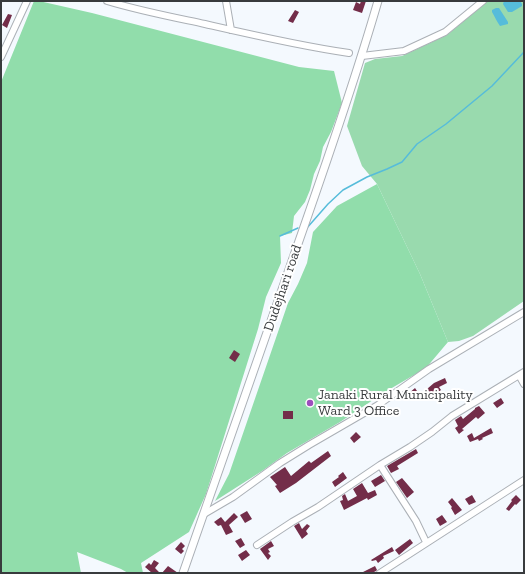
<!DOCTYPE html>
<html>
<head>
<meta charset="utf-8">
<style>
  body { margin:0 }
  #map { position:relative; width:525px; height:574px; overflow:hidden; background:#f4f9fe; font-family:"Zilla Slab",serif }
  canvas { display:block }
  .frame { position:absolute; inset:0; border:2px solid #383b3d; pointer-events:none }
</style>
</head>
<body>
<div id="map">
<canvas width="525" height="574"></canvas>
<div class="frame"></div>
</div>
<script>
const g = document.querySelector('canvas').getContext('2d');
g.lineJoin = 'round';
function fillPath(path, color) { g.fillStyle = color; g.fill(path, 'evenodd'); }
function trace(path, color, width, dash) { g.strokeStyle = color; g.lineWidth = width; g.lineCap = dash ? 'butt' : 'round'; g.setLineDash(dash || []); g.stroke(path); }
function write(font, color, halo, rows, align = 'center') {
  g.font = font + ' "Zilla Slab",serif'; g.lineWidth = 4; g.setLineDash([]); g.textBaseline = 'middle'; g.strokeStyle = halo; g.fillStyle = color; for (const [text, x, y, turn = 0] of rows) {
    g.save(); g.translate(x, y); g.rotate((+turn || 0) * Math.PI / 180); g.textAlign = isNaN(turn) ? turn : align; if (halo) g.strokeText(text, 0, 0); g.fillText(text, 0, 0); g.restore();
  }
}
const green = new Path2D(`
  M488,1H524V301L473,336L459,341L448,342L420,274L377,184L362,166L347,126L365,63L375,59L402,56L447,35Z`);
const forest = new Path2D(`
  M34,1H39L92,13L299,67L334,71L342,103L331,132L323,147L320,161L314,174L310,190L305,202L294,216L292,233L280,236L281,263L266,297L258,329L206,494L189,532L141,563L143,573H128L121,569L77,552L81,573H1V82Z
  M377,184L420,274L448,342L426,368L385,392L340,422L287,453L262,471L215,501L229,474L288,303L298,284L307,263L313,232L337,206Z`);
const water = new Path2D(`
  M504,1H520L522,4V6L512,12H508L503,4Z
  M496,8H499L508,22V24L500,26C497,22 495,17 492,12V10Z`);
const stream = new Path2D(`
  M306,229L328,204L343,190L367,177L387,169L402,162L417,144L446,124L492,86L524,52
  M280,236L298,228`);
const building = new Path2D(`
  M361,1H366L362,13L353,10L356,2L360,4Z
  M295,10L299,12L293,23L288,21Z
  M8,14L12,15L7,28L2,25Z
  M234,350L240,354L235,362L229,358Z
  M445,378L447,383L439,387L441,390L433,396L427,389L434,383Z
  M415,388L419,394L412,399L408,394Z
  M501,398L504,403L497,408L493,403Z
  M479,406L485,413L478,419L476,417L462,429L464,430L459,434L455,428L458,426L455,420L461,416L463,419L475,409V408Z
  M283,411H293V419H283Z
  M491,428L493,433L482,438L483,439L479,441L478,439L470,442L467,436L472,433L474,438Z
  M356,432L361,437L354,443L350,438Z
  M416,449L418,453L397,466L399,469L391,473L387,466Z
  M328,451L331,456L296,483L280,493L275,486L277,485L270,477L285,467L291,476L309,461L311,463Z
  M343,472L347,478L335,487L332,482L339,477L338,476Z
  M381,475L385,481L375,487L371,481Z
  M402,478L414,492L407,498L396,482Z
  M362,483L368,493L375,490L377,495L368,500L367,498L344,510L340,501L343,500L342,496L345,494L348,501L357,496L353,489Z
  M472,495L476,502L469,505L465,499Z
  M516,495L521,500L516,505L515,504L509,511L506,509L512,501L511,500Z
  M452,498L462,510L455,515L451,508L452,507L448,502Z
  M247,511L252,519L245,523L240,515Z
  M234,513L238,517L229,525L233,532L226,535L221,525L218,526L214,522L221,517L225,522Z
  M442,515L447,522L440,526L436,519Z
  M299,523L302,529L307,524L310,526L306,531L308,534L302,539L294,526Z
  M241,538L245,545L240,548L235,541Z
  M410,539L413,543L399,555L395,550Z
  M271,541L274,546L268,549L270,552L268,553L271,556L268,560L260,549Z
  M181,542L185,546L182,549L184,551L181,554L175,549Z
  M392,547L394,551L383,556L384,558L378,563L376,560L372,561L371,560Z
  M246,550L250,555L242,561L238,555Z
  M154,560L159,563L155,568L160,573H152L145,567L149,563L151,565Z
  M168,566L178,573H162Z
  M375,566L377,570L376,571L372,573H361Z`);
const minor = new Path2D(`
  M107,1C140,11 172,17 205,24C253,35 300,46 349,53
  M226,1L231,30
  M362,56L404,51L445,32L483,1
  M1,57L27,1
  M519,375L524,384
  M380,465L416,521L426,542
  M204,514L233,497L280,463L309,445L378,405L429,369L524,312
  M257,545L292,522L318,507L380,465L410,447L432,432L452,416L524,372
  M380,573L524,480`);
const tertiary = new Path2D(`
  M183,573C220,468 257,363 293,258C323,173 353,87 378,1`);
const markers = [
  [310,403,4,"#9d4dbd"]
];
const streetNames = [
  ["Dudejhari road",283,288,-71]
];
const poiNames = [
  ["Janaki Rural Municipality",318,395],
  ["Ward 3 Office",318,411]
];
fillPath(green, '#99daae');
fillPath(forest, '#91ddab');
fillPath(water, '#56bcda');
trace(stream, '#56bcda', 1.5);
fillPath(building, '#732d49');
trace(minor, '#abb0b6', 8);
trace(tertiary, '#abb0b6', 9);
trace(minor, '#fff', 6);
trace(tertiary, '#fff', 7);
for (const [x, y, r, color] of markers) { const dot = new Path2D(); dot.arc(x, y, r, 0, 2 * Math.PI); g.fillStyle = color; g.fill(dot); trace(dot, '#fff', 1.5); }
write('14px', '#383b3d', '#fff', streetNames);
write('14px', '#383b3d', '#fff', poiNames, 'left');
</script>
</body>
</html>
